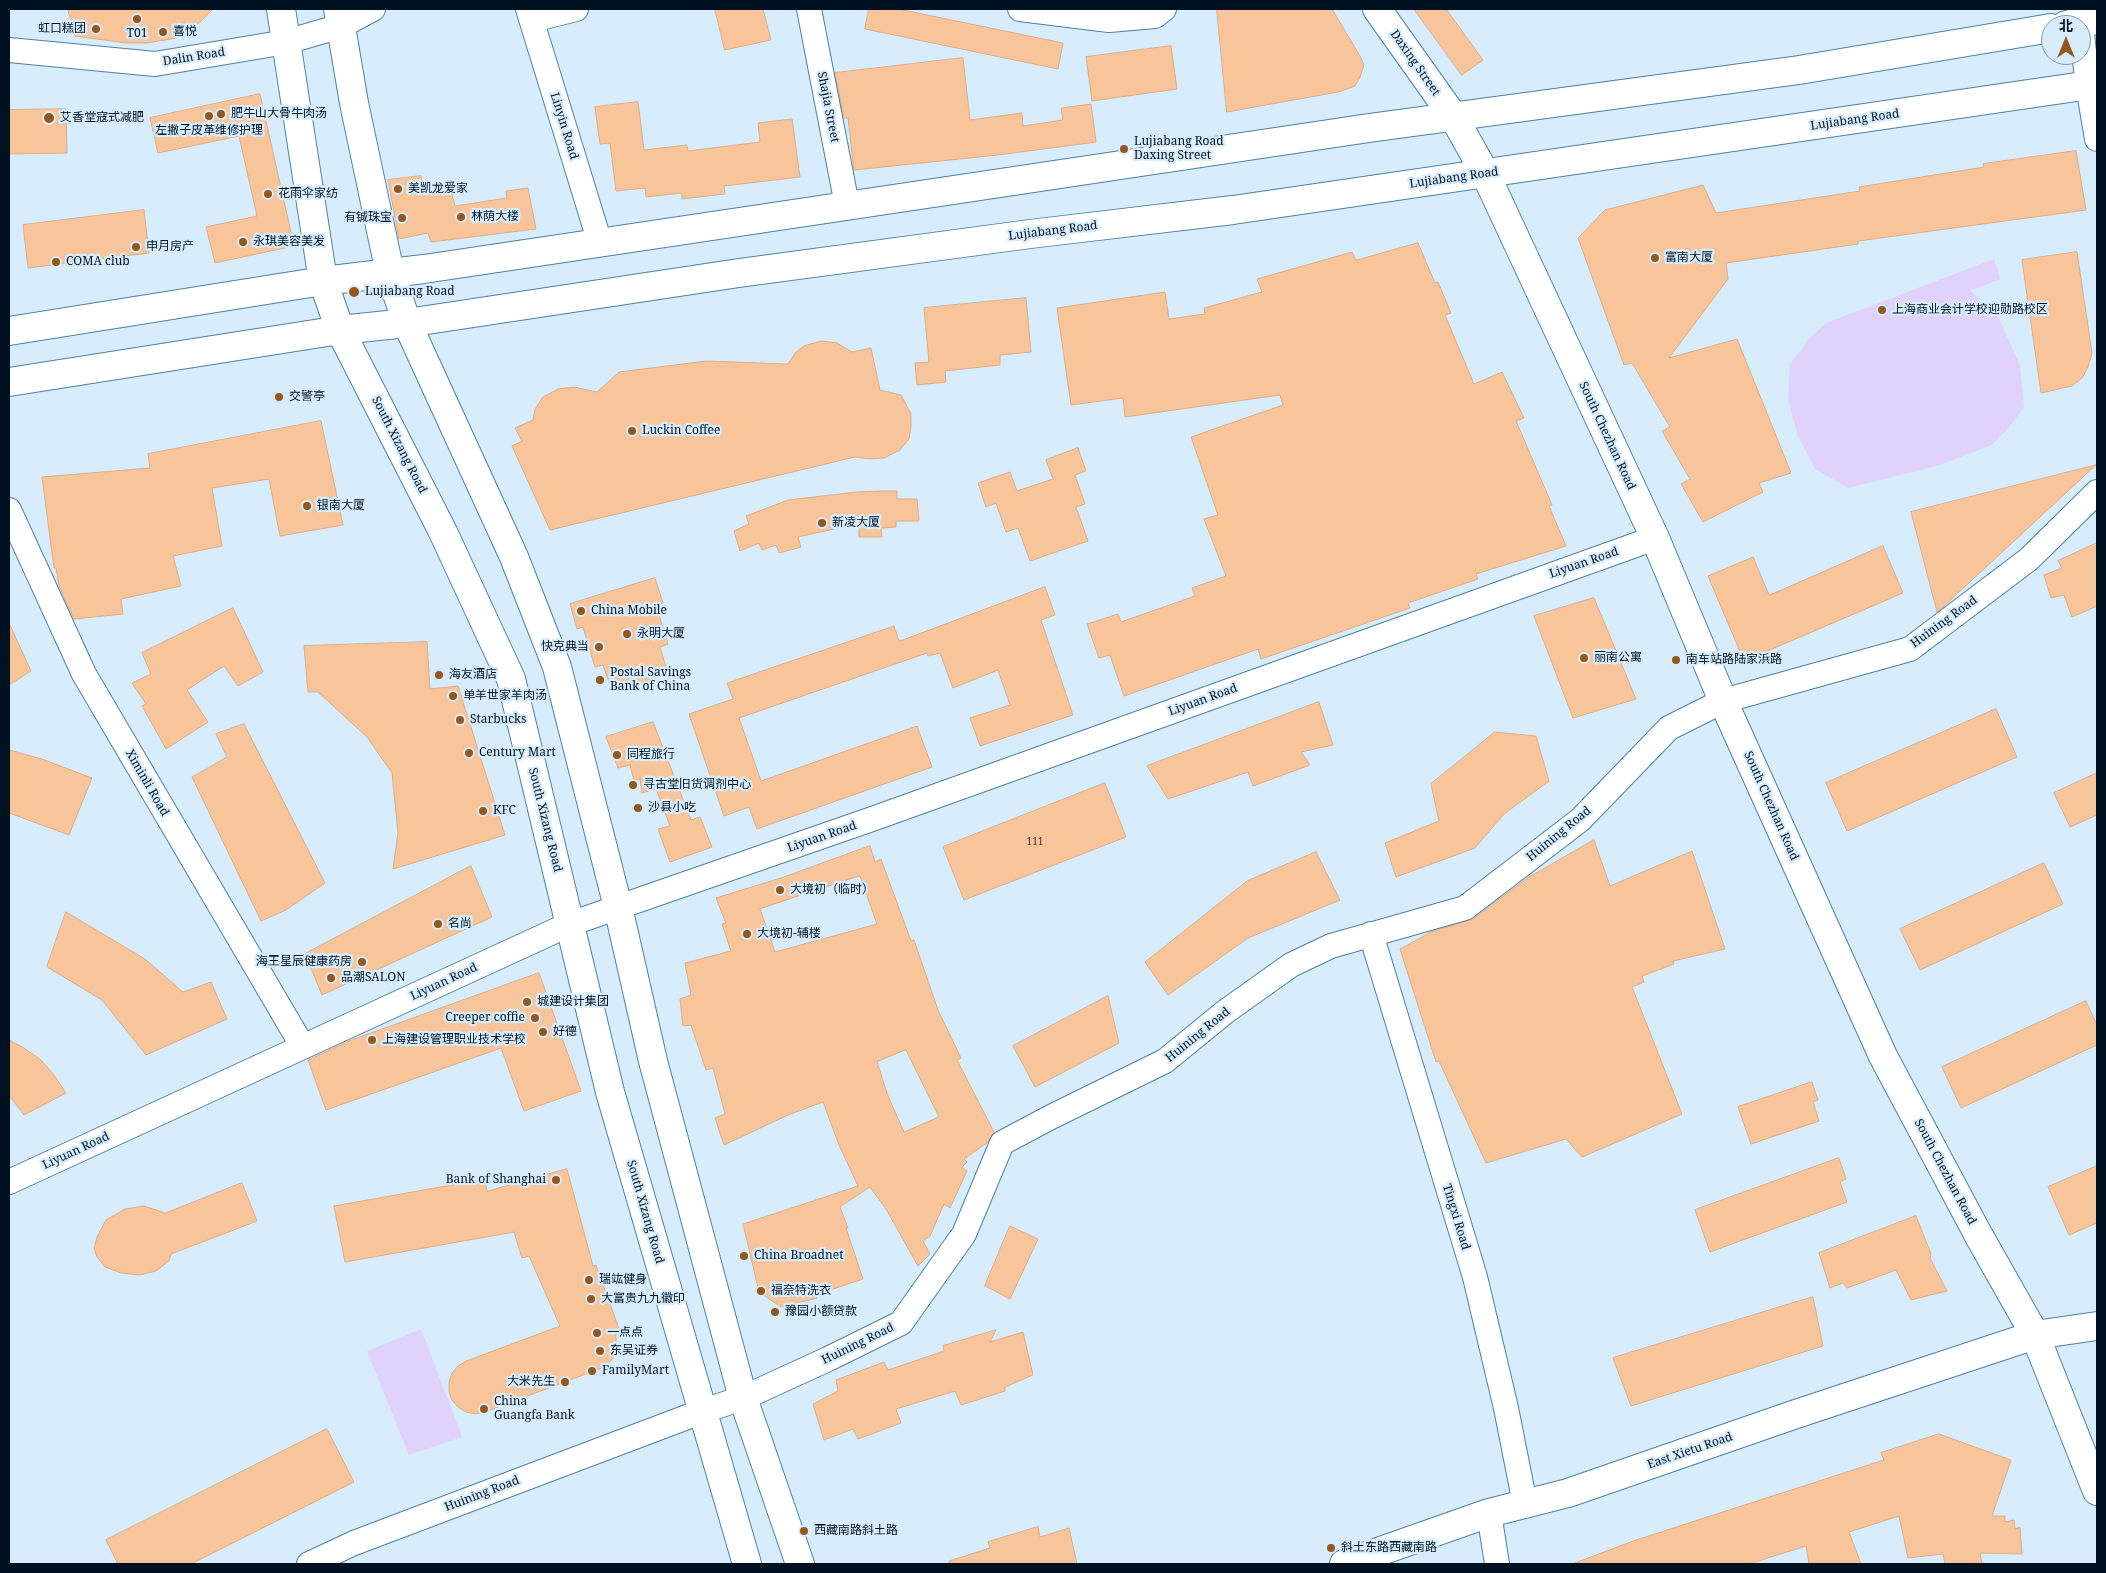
<!DOCTYPE html>
<html>
<head>
<meta charset="utf-8">
<style>
  body { margin:0 }
  #map { position:relative; width:2106px; height:1573px; overflow:hidden; background:#d7edfe; font-family:"Noto Serif","Noto Sans SC",serif }
  canvas { display:block }
  .frame { position:absolute; inset:0; border:10px solid #001221; pointer-events:none }
  .north { position:absolute; left:2041px; top:15px; width:50px; height:50px; box-sizing:border-box; background:#d7edfe; border:1px solid #8195a6; border-radius:50%; rotate:0deg; font-size:14px; font-weight:700; line-height:20px; text-align:center; color:#001221 }
  .north::after { content:''; display:block; margin:auto; width:18px; height:22px; background:#95571b; clip-path:polygon(50% 0,100% 100%,50% 72%,0 100%) }
</style>
</head>
<body>
<div id="map">
<canvas width="2106" height="1573"></canvas>
<div class="frame"></div>
<div class="north">北</div>
</div>
<script>
const g = document.querySelector('canvas').getContext('2d');
g.lineJoin = 'round';
function fillPath(path, color) { g.fillStyle = color; g.fill(path, 'evenodd'); }
function trace(path, color, width, dash) { g.strokeStyle = color; g.lineWidth = width; g.lineCap = dash ? 'butt' : 'round'; g.setLineDash(dash || []); g.stroke(path); }
function write(font, color, halo, rows, align = 'center') {
  g.font = font + ' "Noto Serif","Noto Sans SC",serif'; g.lineWidth = 4.5; g.setLineDash([]); g.textBaseline = 'middle'; g.strokeStyle = halo; g.fillStyle = color; for (const [text, x, y, turn = 0] of rows) {
    g.save(); g.translate(x, y); g.rotate((+turn || 0) * Math.PI / 180); g.textAlign = isNaN(turn) ? turn : align; if (halo) g.strokeText(text, 0, 0); g.fillText(text, 0, 0); g.restore();
  }
}
const green = new Path2D(`
  M1994,259L2000,279L1970,291L1996,312L2020,365L2024,407L2007,430L1992,445L1937,466L1848,488L1815,469L1798,436L1788,400L1790,364L1809,339L1826,323Z
  M421,1329L462,1437L409,1455L367,1351Z`);
const building = new Path2D(`
  M68,9H213L195,27L177,38L147,43H126L75,36Z
  M715,9H763L771,40L725,50Z
  M869,9H898L1063,43L1058,69L865,29Z
  M1217,9H1332L1360,56L1364,65L1360,77L1355,86L1338,92L1227,112Z
  M1414,9H1446L1483,60L1462,75Z
  M1171,46L1177,89L1092,101L1086,57Z
  M963,58L970,120L1022,113L1023,126L1063,120L1061,108L1091,104L1096,142L998,155L854,170L848,118H844L835,73Z
  M260,94L294,246L215,263L206,227L257,216L239,136L158,153L150,118Z
  M638,102L644,150L687,145L688,151L760,142L758,123L792,119L800,177L724,186L725,194L682,199V193L646,197L645,188L616,191L610,143L600,144L595,107Z
  M66,109L67,153L9,154V110Z
  M2076,151L2086,210L1858,241V244L1726,263L1728,279L1669,358L1737,339L1791,473L1759,483L1763,492L1703,522L1681,484L1690,479L1662,431L1670,427L1632,363L1624,365L1578,238L1605,210L1703,185L1716,213L1860,191L1859,187L1984,167L1983,164Z
  M421,176L426,195L451,191L455,206L507,198L506,191L528,188L536,229L431,242L428,233L399,239L388,180Z
  M144,210L149,253L28,268L23,225Z
  M1418,243L1435,283L1438,282L1451,313L1445,315L1474,384L1502,372L1524,418L1516,421L1552,505L1549,506L1566,546L1476,574L1478,579L1408,603L1410,608L1261,659L1258,649L1124,696L1110,655L1099,658L1087,624L1118,614L1121,622L1195,596L1192,588L1226,576L1204,519L1218,515L1191,437L1283,405L1280,395L1125,417L1123,398L1071,405L1057,308L1165,292L1169,319L1205,314L1204,308L1262,292L1257,279L1352,252L1356,260Z
  M2077,252L2092,353L2088,367L2082,378L2072,386L2041,393L2022,260Z
  M1026,298L1031,352L1000,355V365L945,371L946,382L917,385L915,363L929,362L924,308Z
  M822,341L837,343L852,352L871,348L880,390L901,395L911,414V426L909,439L900,450L884,458L870,459L855,457L550,530L512,446L522,441L515,428L533,420L535,409L543,397L558,389L574,387L597,392L619,372L706,361L788,364L796,352L804,346Z
  M321,421L343,525L280,536L269,479L212,488L222,546L173,556L181,586L121,599L123,614L74,619L59,586L56,568H54L42,477L150,468L148,454Z
  M1078,448L1086,471L1075,475L1085,504L1076,507L1088,541L1030,561L1018,528L1006,532L996,503L986,507L978,483L1010,472L1017,491L1053,479L1046,460Z
  M2096,465L1944,606L1937,612L1911,512Z
  M883,491H897V499H917L919,521H896V527L881,528L882,537H859V526L834,529L798,537L801,547L779,553L776,545L762,550L759,543L740,551L734,531L749,524L746,516L788,500L857,492Z
  M2097,543V606L2072,617L2064,595L2051,598L2044,575L2062,568L2058,561Z
  M1883,546L1903,593L1744,661L1708,576L1753,557L1769,595Z
  M655,578L663,603L656,605L668,644L660,647L668,674L612,691L603,665L595,667L583,627L577,629L570,604Z
  M1045,587L1055,615L1041,620L1073,715L980,746L970,718L1010,705L998,670L953,688L940,653L928,656L927,653L739,718L761,781L917,726L932,767L757,829L749,807L724,816L689,714L733,699L727,683L894,626L899,641Z
  M1594,598L1636,699L1573,718L1534,616Z
  M233,608L263,672L238,686L224,666L187,690L208,722L166,749L142,706L146,704L132,683L151,674L142,653Z
  M9,623L31,671L9,685Z
  M427,642L430,689L458,686L505,835L393,869L398,833L392,773L367,737L318,692H308L304,646Z
  M1319,702L1333,745L1301,752L1310,765L1253,786L1248,772L1168,799L1147,766Z
  M1996,709L2017,757L1847,831L1826,783Z
  M653,722L691,820L700,817L712,847L670,862L658,829L670,826L656,789L642,793L640,779L634,780L630,765L618,768L606,737Z
  M244,724L325,883L286,910L261,921L192,777L227,757L216,734Z
  M1495,732L1536,736L1549,781L1504,814L1475,848L1396,877L1385,843L1439,821L1431,784Z
  M9,750L42,759L92,778L69,835L9,813Z
  M2097,773V815L2070,827L2054,793Z
  M1105,783L1126,837L964,900L943,847Z
  M1594,840L1610,886L1692,851L1725,949L1673,961L1674,964L1642,976L1644,982L1632,987L1682,1114L1582,1157L1566,1139L1486,1163L1439,1061L1436,1062L1400,949L1431,932L1473,919L1526,879Z
  M870,846L875,862L881,859L911,941L914,940L938,1010L961,1058L957,1060L994,1132L988,1142L964,1159L967,1162L962,1167L967,1171L950,1208L944,1204L930,1236L923,1241L930,1254L918,1266L886,1209L870,1187L840,1207L848,1228H846L863,1279L815,1295L817,1298L781,1307L759,1292L743,1224L858,1186L839,1145L823,1102L788,1115L724,1145L715,1118L725,1114L713,1068L706,1070L691,1025L683,1026L680,999L691,995L685,963L731,951L722,924L726,923L716,898L781,878ZM860,876L877,924L775,952L760,909ZM906,1050L939,1117L904,1132L888,1096L877,1062Z
  M1316,852L1340,900L1248,938L1168,995L1145,962L1247,881Z
  M2044,863L2063,904L1920,970L1900,929Z
  M471,866L492,917L322,995L305,954Z
  M66,912L145,959L183,992L211,982L227,1019L146,1055L102,1000L47,967Z
  M539,973L581,1091L524,1111L501,1048L326,1110L308,1060L349,1041Z
  M1108,996L1119,1043L1035,1087L1013,1046Z
  M2086,1001L2097,1025V1045L1961,1108L1942,1067Z
  M9,1040L24,1048L41,1060L54,1075L66,1093L24,1115L9,1095Z
  M1812,1082L1818,1100L1813,1102L1819,1121L1751,1144L1738,1107Z
  M1839,1158L1846,1179L1840,1182L1847,1202L1710,1252L1695,1210Z
  M2097,1166V1223L2069,1235L2048,1187Z
  M567,1169L593,1266L596,1265L619,1329L616,1330V1349L613,1358L607,1365L599,1369L485,1412L476,1414L466,1412L458,1407L452,1400L449,1392V1382L452,1373L458,1366L466,1361L560,1326L529,1256L522,1258L514,1232L345,1262L334,1206L485,1179L487,1191Z
  M242,1183L257,1221L171,1254L169,1261L156,1271L140,1275L121,1273L105,1267L97,1257L94,1248L97,1237L106,1220L125,1209L144,1206L165,1213Z
  M1916,1216L1931,1254L1930,1258L1947,1291L1911,1300L1896,1270L1847,1288L1843,1283L1830,1288L1819,1253Z
  M1010,1226L1038,1239L1010,1299L985,1286Z
  M1813,1297L1823,1346L1631,1406L1613,1358Z
  M996,1330L990,1342L1023,1332L1033,1375L1005,1387V1391L961,1405L955,1391L896,1409L901,1423L858,1439L853,1429L824,1440L813,1404L838,1391L836,1380L884,1362L888,1370L944,1351L943,1346Z
  M327,1429L354,1482L191,1564H118L106,1540Z
  M1939,1434L2011,1460L1992,1516H2005V1522L2014,1520L2015,1529L2020,1527L2022,1554L1980,1553L1982,1564H1945L1943,1554L1908,1558L1899,1516L1849,1532L1861,1564H1809L1806,1546L1749,1564H1575V1563L1633,1541L1884,1460L1881,1453Z
  M1038,1527L1040,1537L1069,1528L1077,1564H949V1561L990,1548L988,1542Z`);
const minor = new Path2D(`
  M528,9L600,243
  M809,9L847,205
  M1020,9L1109,20L1155,16L1164,9
  M2079,9L2088,86L2097,139
  M532,20L576,9
  M9,50L155,64L286,42L341,26L373,9
  M9,510L84,674L303,1047
  M1371,934L1475,1277L1506,1408L1525,1504
  M9,1182L570,924L875,818L1655,538
  M1489,1513L1497,1564
  M309,1564L354,1543L703,1411L743,1398L828,1359L901,1323L964,1234L1002,1143L1051,1117L1165,1061L1225,1012L1291,965L1331,946L1465,908L1580,820L1669,728L1723,701L1910,649L2029,559L2097,492`);
const tertiary = new Path2D(`
  M1377,9L1453,116L1485,173L1655,538L1723,701L1883,1056L1979,1236L2035,1335L2097,1491
  M1344,1564L1489,1513L1568,1493L1796,1414L2035,1335L2097,1326`);
const secondary = new Path2D(`
  M281,9L323,281L340,330L443,532L511,679L610,1092L747,1564
  M338,9L354,103L390,273L407,323L514,557L557,667L618,907L653,1061L743,1398L800,1564`);
const primary = new Path2D(`
  M2066,25L2097,20
  M9,331L323,281L424,269L1369,128L1799,70L2051,28
  M9,382L340,330L407,323L739,273L1030,234L1233,210L2097,84`);
const markers = [
  [137,19,5,"#95571b"],
  [96,29,5,"#95571b"],
  [163,32,5,"#95571b"],
  [221,114,5,"#95571b"],
  [209,116,5,"#95571b"],
  [49,118,6,"#95571b"],
  [1124,149,5,"#95571b"],
  [398,189,5,"#95571b"],
  [268,194,5,"#95571b"],
  [461,217,5,"#95571b"],
  [402,218,5,"#95571b"],
  [243,242,5,"#95571b"],
  [136,247,5,"#95571b"],
  [1655,258,5,"#95571b"],
  [56,262,5,"#95571b"],
  [354,292,6,"#95571b"],
  [1882,310,5,"#95571b"],
  [279,397,5,"#95571b"],
  [632,431,5,"#95571b"],
  [307,506,5,"#95571b"],
  [822,523,5,"#95571b"],
  [581,611,5,"#95571b"],
  [627,634,5,"#95571b"],
  [599,647,5,"#95571b"],
  [1584,658,5,"#95571b"],
  [1676,660,5,"#95571b"],
  [439,675,5,"#95571b"],
  [600,680,5,"#95571b"],
  [453,696,5,"#95571b"],
  [460,720,5,"#95571b"],
  [469,753,5,"#95571b"],
  [617,755,5,"#95571b"],
  [633,785,5,"#95571b"],
  [638,808,5,"#95571b"],
  [483,811,5,"#95571b"],
  [780,890,5,"#95571b"],
  [438,924,5,"#95571b"],
  [747,934,5,"#95571b"],
  [362,962,5,"#95571b"],
  [331,978,5,"#95571b"],
  [527,1002,5,"#95571b"],
  [535,1018,5,"#95571b"],
  [543,1032,5,"#95571b"],
  [372,1040,5,"#95571b"],
  [556,1180,5,"#95571b"],
  [744,1256,5,"#95571b"],
  [589,1280,5,"#95571b"],
  [761,1291,5,"#95571b"],
  [591,1299,5,"#95571b"],
  [775,1312,5,"#95571b"],
  [597,1333,5,"#95571b"],
  [600,1351,5,"#95571b"],
  [592,1371,5,"#95571b"],
  [565,1382,5,"#95571b"],
  [484,1409,5,"#95571b"],
  [804,1531,5,"#95571b"],
  [1331,1548,5,"#95571b"]
];
const numberNames = [
  ["111",1035,842]
];
const poiNames = [
  ["虹口糕团",86,29,"right"],
  ["喜悦",173,32],
  ["T01",137,34,"center"],
  ["肥牛山大骨牛肉汤",231,114],
  ["艾香堂寇式减肥",60,118],
  ["左撇子皮革维修护理",209,131,"center"],
  ["Lujiabang Road",1134,142],
  ["Daxing Street",1134,156],
  ["美凯龙爱家",408,189],
  ["花雨伞家纺",278,194],
  ["林荫大楼",471,217],
  ["有铖珠宝",392,218,"right"],
  ["永琪美容美发",253,242],
  ["申月房产",146,247],
  ["富南大厦",1665,258],
  ["COMA club",66,262],
  ["Lujiabang Road",365,292],
  ["上海商业会计学校迎勋路校区",1892,310],
  ["交警亭",289,397],
  ["Luckin Coffee",642,431],
  ["银南大厦",317,506],
  ["新凌大厦",832,523],
  ["China Mobile",591,611],
  ["永明大厦",637,634],
  ["快克典当",589,647,"right"],
  ["丽南公寓",1594,658],
  ["南车站路陆家浜路",1686,660],
  ["Postal Savings",610,673],
  ["Bank of China",610,687],
  ["海友酒店",449,675],
  ["单羊世家羊肉汤",463,696],
  ["Starbucks",470,720],
  ["Century Mart",479,753],
  ["同程旅行",627,755],
  ["寻古堂旧货调剂中心",643,785],
  ["沙县小吃",648,808],
  ["KFC",493,811],
  ["大境初（临时）",790,890],
  ["名尚",448,924],
  ["大境初-辅楼",757,934],
  ["海王星辰健康药房",352,962,"right"],
  ["品潮SALON",341,978],
  ["城建设计集团",537,1002],
  ["Creeper coffie",525,1018,"right"],
  ["好德",553,1032],
  ["上海建设管理职业技术学校",382,1040],
  ["Bank of Shanghai",546,1180,"right"],
  ["China Broadnet",754,1256],
  ["瑞竑健身",599,1280],
  ["福奈特洗衣",771,1291],
  ["大富贵九九徽印",601,1299],
  ["豫园小额贷款",785,1312],
  ["一点点",607,1333],
  ["东吴证券",610,1351],
  ["FamilyMart",602,1371],
  ["大米先生",555,1382,"right"],
  ["China",494,1402],
  ["Guangfa Bank",494,1416],
  ["西藏南路斜土路",814,1531],
  ["斜土东路西藏南路",1341,1548]
];
const streetNames = [
  ["Dalin Road",194,57,-9],
  ["Daxing Street",1415,63,55],
  ["Shajia Street",828,107,79],
  ["Lujiabang Road",1855,120,-8],
  ["Linyin Road",564,126,73],
  ["Lujiabang Road",1454,178,-8],
  ["Lujiabang Road",1053,231,-7],
  ["South Chezhan Road",1607,436,65],
  ["South Xizang Road",399,445,63],
  ["Liyuan Road",1584,563,-19],
  ["Huining Road",1944,622,-36],
  ["Liyuan Road",1203,700,-20],
  ["Ximinli Road",147,783,60],
  ["South Chezhan Road",1771,806,66],
  ["South Xizang Road",545,820,76],
  ["Huining Road",1559,834,-39],
  ["Liyuan Road",822,837,-19],
  ["Liyuan Road",444,982,-25],
  ["Huining Road",1198,1035,-39],
  ["Liyuan Road",76,1151,-25],
  ["South Chezhan Road",1945,1172,62],
  ["South Xizang Road",645,1212,74],
  ["Tingxi Road",1456,1217,73],
  ["Huining Road",858,1344,-26],
  ["East Xietu Road",1690,1451,-19],
  ["Huining Road",482,1494,-21]
];
fillPath(green, '#e0d2fb');
fillPath(building, '#f8c49a');
trace(building, '#dfac83', 1);
trace(minor, '#4b81a7', 26);
trace(tertiary, '#4b81a7', 30);
trace(secondary, '#4b81a7', 30);
trace(primary, '#4b81a7', 30);
trace(minor, '#fff', 24);
trace(tertiary, '#fff', 28);
trace(secondary, '#fff', 28);
trace(primary, '#fff', 28);
for (const [x, y, r, color] of markers) { const dot = new Path2D(); dot.arc(x, y, r, 0, 2 * Math.PI); g.fillStyle = color; g.fill(dot); trace(dot, '#d7edfe', 2); }
write('10px', '#3e3e3f', null, numberNames);
write('12px', '#001221', '#d7edfe', poiNames, 'left');
write('12px', '#001221', '#d7edfe', streetNames);
</script>
</body>
</html>
